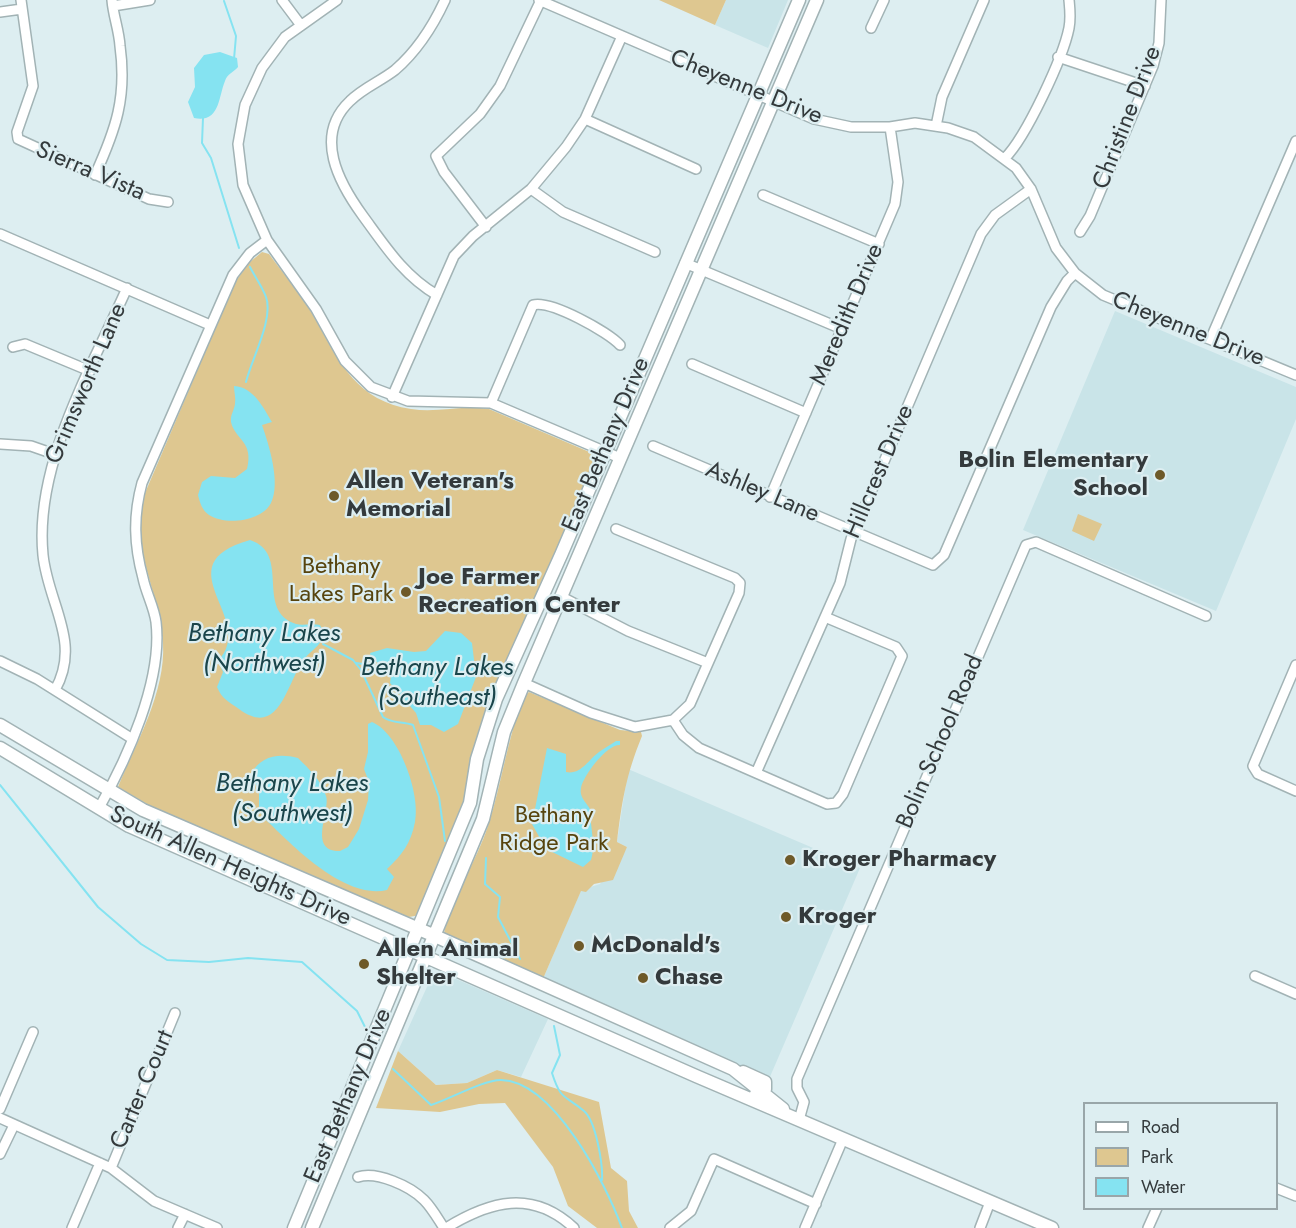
<!DOCTYPE html>
<html>
<head>
<meta charset="utf-8">
<style>
  body { margin:0 }
  #map { position:relative; width:1296px; height:1228px; overflow:hidden; background:#ddeef1; font-family:Jost,sans-serif }
  canvas { display:block }
  .legend { position:absolute; left:1083px; top:1102px; width:195px; height:108px; box-sizing:border-box; background:#ddeef1; border:2px solid #99a6a9; margin:0; padding:8px 10px; list-style:none; font-size:18px; color:#343a3c }
  .legend li { display:flex; align-items:center; gap:12px; height:30px }
  .legend b { width:30px; border:2px solid #99a6a9 }
</style>
</head>
<body>
<div id="map">
<canvas width="1296" height="1228"></canvas>
<ul class="legend">
<li><b style="height:8px;background:#fff"></b>Road</li>
<li><b style="height:16px;background:#dec790"></b>Park</li>
<li><b style="height:16px;background:#85e3f1"></b>Water</li>
</ul>
</div>
<script>
const g = document.querySelector('canvas').getContext('2d');
g.lineJoin = 'round';
function fillPath(path, color) { g.fillStyle = color; g.fill(path, 'evenodd'); }
function trace(path, color, width, dash) { g.strokeStyle = color; g.lineWidth = width; g.lineCap = dash ? 'butt' : 'round'; g.setLineDash(dash || []); g.stroke(path); }
function write(font, color, halo, rows, align = 'center') {
  g.font = font + ' Jost,sans-serif'; g.lineWidth = 4.5; g.setLineDash([]); g.textBaseline = 'middle'; g.strokeStyle = halo; g.fillStyle = color; for (const [text, x, y, turn = 0] of rows) {
    g.save(); g.translate(x, y); g.rotate((+turn || 0) * Math.PI / 180); g.textAlign = isNaN(turn) ? turn : align; if (halo) g.strokeText(text, 0, 0); g.fillText(text, 0, 0); g.restore();
  }
}
const built = new Path2D(`
  M726,0H788L768,48L715,25Z
  M1115,311L1296,387V419L1216,611L1023,530Z
  M628,769L860,868L769,1079L542,981L581,890L600,884L627,847L617,842Z
  M440,972L548,1019L521,1077L497,1070L467,1083L436,1085L398,1051L431,978Z`);
const green = new Path2D(`
  M659,0H726L715,25Z
  M262,252L269,254C285,276 304,298 317,322C340,364 358,401 411,409C437,413 463,405 489,409L594,454L593,463L488,711L463,809L420,915L409,917L392,911L164,814L118,787C136,743 166,692 163,643C159,585 130,556 145,493L235,282L250,262Z
  M1078,514L1102,524L1094,541L1072,531Z
  M529,692L620,730L641,732L642,736C626,775 622,801 617,842L627,847L613,880L594,884L586,892L581,891L542,981L444,933C453,896 476,862 488,826C502,783 507,739 524,696Z
  M398,1051L436,1085L467,1083L497,1070L599,1102L611,1168L627,1181L629,1211L638,1228H597L568,1206L553,1167L505,1103L479,1104L440,1112L376,1108Z`);
const water = new Path2D(`
  M220,52L237,58L238,67C234,72 227,74 225,81C218,98 220,123 194,118L188,102L195,87L194,68L204,55Z
  M234,386C254,387 264,409 272,422L262,425C269,445 281,483 271,503C262,521 226,526 209,515C202,510 200,503 198,495L202,482L211,476L235,478L247,469C254,441 235,440 231,422C230,415 234,411 235,404C236,398 234,392 234,386Z
  M250,540C292,554 254,610 296,624C303,626 312,623 320,625L324,634C321,647 309,651 302,662C286,687 278,738 239,709C228,701 222,699 217,687L223,672L218,661C259,619 161,565 250,540Z
  M445,631L461,633L472,643L476,677L458,724L444,732L431,725H420L416,713L390,683L391,675L371,657L370,653L387,648L414,652L426,651Z
  M372,722C399,733 421,794 415,822C411,843 402,855 387,869L394,877L387,890C344,900 291,844 263,817L259,809V791L251,774C261,756 278,753 298,758C309,769 321,780 326,796C331,810 307,852 340,851L348,847L359,829L368,800L369,782L364,769L368,752V724Z
  M616,741H620V745C607,744 583,776 581,788C579,797 586,802 590,809C590,825 596,846 591,860L583,867L546,849L532,824L547,748L566,754V772C581,775 588,760 599,752C604,748 611,745 616,741Z`);
const stream = new Path2D(`
  M224,1L236,36L234,59
  M203,118L202,143L211,158L239,248
  M246,382C251,360 274,319 266,297C262,286 255,277 250,267
  M323,644L353,660L361,670L383,717C392,724 403,721 413,725L439,797L445,841
  M356,663L363,664L368,660
  M0,785L98,907L141,944L167,960L209,962L248,958L302,962L357,1011L365,1027
  M486,858L485,884L500,897L498,917L520,959
  M554,1026L560,1055L552,1073C561,1101 564,1094 584,1111C596,1121 603,1165 602,1180
  M393,1069L431,1105C450,1099 483,1080 501,1080C554,1081 606,1184 622,1228`);
const minor = new Path2D(`
  M21,0L33,86L17,132L18,139L149,199L168,202
  M282,0L300,24
  M337,0L285,37L262,68L245,105L238,144L243,185L267,240L316,309L345,361L371,387L408,401L491,403L620,458
  M539,0L814,119L851,127H890L915,123L948,128L974,137L1016,168L1031,189L1056,248L1075,273L1103,295L1296,375
  M113,6L150,0
  M0,12L22,9
  M871,28L884,0
  M1058,57L1145,86
  M585,119L696,169
  M936,126L942,97L984,0
  M1005,158C1026,137 1063,58 1069,28C1071,18 1070,10 1069,0
  M95,175C116,129 127,97 120,46C119,30 113,15 112,0
  M531,189L563,212L655,252
  M763,195L879,244
  M486,227L444,172L436,156L480,114L500,86L541,0
  M1080,232L1090,216L1153,66L1159,43L1161,0
  M0,234L210,325
  M685,263L842,329
  M437,295C404,276 385,246 363,216C339,183 313,136 350,101C363,88 381,81 395,70C417,51 433,26 445,0
  M1211,338L1296,141
  M13,347L25,344L90,371
  M692,364L806,413
  M392,397L454,256L473,236L531,189L566,147L585,119L622,36
  M491,403L533,305C551,300 608,332 620,345
  M0,444L31,446L54,454
  M653,446L933,565L944,555L1051,307L1067,281L1075,273
  M770,497L895,204L898,182L890,127
  M562,597L628,631L708,663
  M0,661L37,679L131,738
  M1296,665L1253,766L1258,774L1296,791
  M524,683L591,713L635,727L673,720L690,704L739,593L740,583L735,578L616,529
  M55,690C82,642 48,604 43,555C34,465 91,369 127,288
  M673,720L683,735L699,748L827,804L836,803L843,794L902,656L896,647L825,617
  M756,773L840,583L851,539L981,234L995,215L1031,189
  M99,808C127,759 163,680 156,622C154,607 146,593 143,578C134,545 133,516 142,483L233,275L250,253L267,240
  M1255,976L1296,994
  M0,1109L33,1032
  M0,1118L111,1168L154,1201L217,1228
  M799,1120L804,1102L797,1088V1079L1026,545L1036,542L1206,616
  M0,1154L14,1125
  M111,1168L175,1013
  M358,1177C377,1171 410,1186 424,1200C432,1208 438,1219 444,1228
  M1276,1188L1296,1196
  M72,1228L100,1163
  M178,1228L185,1214
  M446,1228C490,1201 532,1189 574,1228
  M670,1228L691,1211L714,1159L816,1204
  M805,1228L843,1139
  M980,1228L990,1202
  M1148,1228L1157,1208`);
const major = new Path2D(`
  M0,725L143,810L435,936L733,1069L783,1109
  M0,748L129,826L696,1076L1052,1228
  M743,1072L765,1082V1089L756,1094
  M294,1228L470,803L477,759L496,699L561,555L799,0
  M312,1228L483,819L504,732L524,683L817,0`);
const markers = [
  [1160,475,6,"#6e5a29"],
  [334,496,6,"#6e5a29"],
  [406,592,6,"#6e5a29"],
  [790,860,6,"#6e5a29"],
  [786,917,6,"#6e5a29"],
  [579,946,6,"#6e5a29"],
  [364,964,6,"#6e5a29"],
  [643,978,6,"#6e5a29"]
];
const streetNames = [
  ["Cheyenne Drive",746,88,22],
  ["Christine Drive",1128,118,-69],
  ["Sierra Vista",90,172,23],
  ["Meredith Drive",848,315,-67],
  ["Cheyenne Drive",1188,330,22],
  ["Grimsworth Lane",87,384,-67],
  ["East Bethany Drive",607,445,-67],
  ["Hillcrest Drive",880,472,-67],
  ["Ashley Lane",762,493,23],
  ["Bolin School Road",941,742,-67],
  ["South Allen Heights Drive",230,867,24],
  ["Carter Court",143,1090,-67],
  ["East Bethany Drive",349,1096,-67]
];
const poiNames = [
  ["Bolin Elementary",1148,461,"right"],
  ["School",1148,489,"right"],
  ["Allen Veteran's",346,482],
  ["Memorial",346,510],
  ["Joe Farmer",418,578],
  ["Recreation Center",418,606],
  ["Kroger Pharmacy",802,860],
  ["Kroger",798,917],
  ["McDonald's",591,946],
  ["Allen Animal",376,950],
  ["Shelter",376,978],
  ["Chase",655,978]
];
const parkNames = [
  ["Bethany",341,567],
  ["Lakes Park",341,595],
  ["Bethany",554,816],
  ["Ridge Park",554,844]
];
const waterNames = [
  ["Bethany Lakes",264,635],
  ["(Northwest)",264,665],
  ["Bethany Lakes",437,669],
  ["(Southeast)",437,699],
  ["Bethany Lakes",292,785],
  ["(Southwest)",292,815]
];
fillPath(built, '#c9e4e8');
fillPath(green, '#dec790');
fillPath(water, '#85e3f1');
trace(stream, '#85e3f1', 2);
trace(minor, '#a2b3b5', 12);
trace(major, '#a2b3b5', 15);
trace(minor, '#fff', 9);
trace(major, '#fff', 12);
for (const [x, y, r, color] of markers) { const dot = new Path2D(); dot.arc(x, y, r, 0, 2 * Math.PI); g.fillStyle = color; g.fill(dot); trace(dot, '#ddeef1', 2); }
write('24px', '#343a3c', '#ddeef1', streetNames);
write('bold 24px', '#343a3c', '#ddeef1', poiNames, 'left');
write('24px', '#57440e', '#ddeef1', parkNames);
write('italic 26px', '#1a454b', '#ddeef1', waterNames);
</script>
</body>
</html>
